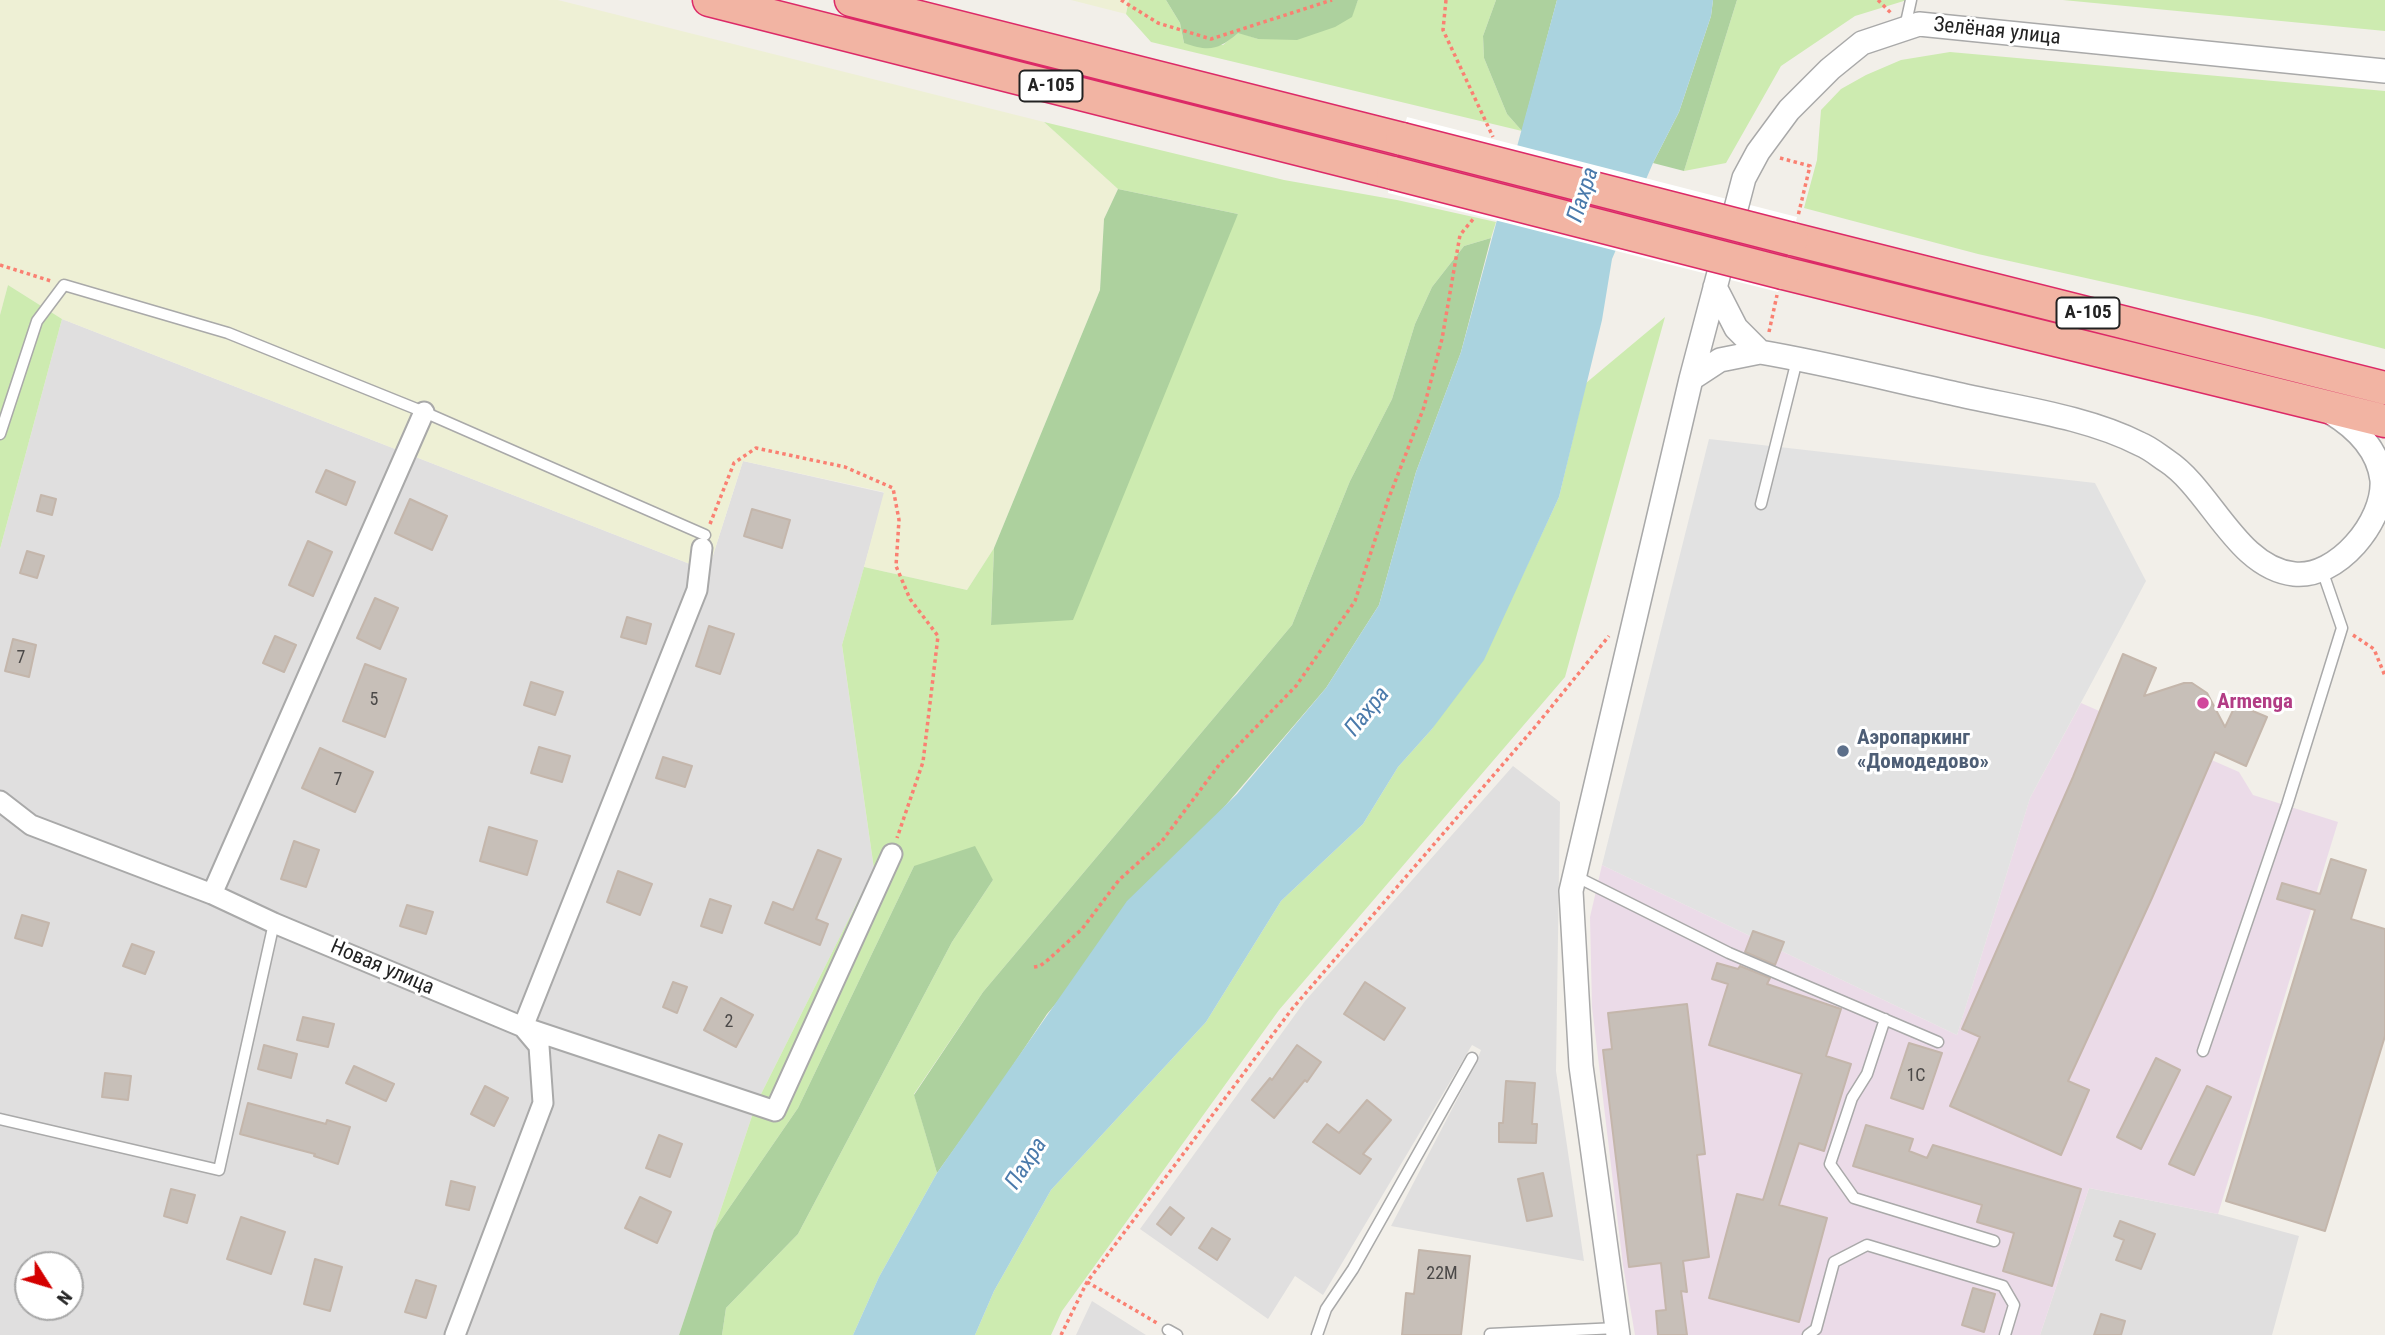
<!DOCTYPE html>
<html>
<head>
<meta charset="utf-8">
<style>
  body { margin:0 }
  #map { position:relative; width:2385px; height:1335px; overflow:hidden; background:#f2efe9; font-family:"Roboto Condensed",sans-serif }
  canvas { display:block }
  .north { position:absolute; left:14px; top:1251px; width:70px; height:70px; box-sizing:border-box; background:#fff; border:2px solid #a7a7a7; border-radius:50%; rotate:127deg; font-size:19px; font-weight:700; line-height:28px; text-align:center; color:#222 }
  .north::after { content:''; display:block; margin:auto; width:24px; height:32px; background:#d40000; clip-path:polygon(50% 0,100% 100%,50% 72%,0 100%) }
</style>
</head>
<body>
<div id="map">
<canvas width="2385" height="1335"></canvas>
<div class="north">N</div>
</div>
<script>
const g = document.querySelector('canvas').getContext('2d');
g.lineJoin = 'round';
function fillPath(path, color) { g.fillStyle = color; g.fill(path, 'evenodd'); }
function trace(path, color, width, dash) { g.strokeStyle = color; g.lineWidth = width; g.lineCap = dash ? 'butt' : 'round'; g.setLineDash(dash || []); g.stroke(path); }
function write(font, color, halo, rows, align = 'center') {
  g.font = font + ' "Roboto Condensed",sans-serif'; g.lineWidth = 6; g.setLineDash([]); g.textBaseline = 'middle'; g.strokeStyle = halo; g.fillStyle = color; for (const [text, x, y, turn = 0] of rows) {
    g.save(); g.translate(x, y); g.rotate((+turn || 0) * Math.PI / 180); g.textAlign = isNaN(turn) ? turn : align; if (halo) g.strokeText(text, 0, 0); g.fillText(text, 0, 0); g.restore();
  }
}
const residential = new Path2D(`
  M62,319L708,571L743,461L885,493L842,645L874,869L756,1104L679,1335H0V549ZM28,1265H70V1307H28Z
  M1513,766L1560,802L1556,1071L1584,1261L1391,1226L1475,1065L1481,1050L1472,1045L1323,1295L1295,1276L1268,1319L1140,1229L1305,1001Z
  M2089,1188L2218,1214L2299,1236L2272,1335H2040Z
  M1092,1301L1146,1335H1076Z`);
const industrial = new Path2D(`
  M2081,703L2239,772L2253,795L2338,822L2218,1214L2089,1188L2040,1335H1635L1623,1265L1592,1007L1590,917L1602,865L1957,1035L2030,798Z`);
const farmland = new Path2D(`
  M0,0H558L1044,122L1118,189L1104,219L1100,290L994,548L967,590L864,567L884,492L743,461L708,571L62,319L8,285L0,315Z
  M1071,0H1129L1126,14Z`);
const grass = new Path2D(`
  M1129,0H1166L1180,23L1184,43L1223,45L1238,32L1258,39L1351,17L1358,0H1496L1483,36L1484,58L1507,114L1522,131L1151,42L1126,14Z
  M1737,0H1907L1855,16L1781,66L1726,163L1684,171Z
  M2063,0H2385V31Z
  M1950,52L2385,91V349L2261,317L1978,254L1804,208L1817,160L1821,110L1841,89L1866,75L1901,60Z
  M1044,122L1284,180L1397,200L1496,222L1491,238L1464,246L1432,287L1415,324L1392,399L1350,481L1292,625L983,992L914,1094L937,1173L879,1277L853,1335H722L726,1308L798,1234L952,942L993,880L914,866L798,1108L714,1230L756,1104L874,869L842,645L864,567L967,590L994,548L991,625L1238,214L1118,189Z
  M8,285L62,319L0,549V315Z
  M1665,317L1565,677L1279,1010L1062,1311L1051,1335H975L994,1291L1051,1190L1206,1022L1281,901L1363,824L1398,767L1432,729L1524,572L1559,497L1586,383Z`);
const forest = new Path2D(`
  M1166,0H1358L1352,17L1335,27L1297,40L1258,39L1238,33C1218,50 1210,52 1184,43L1180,23Z
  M1496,0H1557L1522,131L1507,114L1484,58L1483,36Z
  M1713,0H1737L1684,171L1653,163L1679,112L1711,16Z
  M1118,189L1238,214L1073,620L991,625L994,548L1100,290L1104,219Z
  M1491,238L1461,352L1416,472L1379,605L1326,688L1047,1014L996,1091L937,1173L914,1095L983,992L1292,625L1350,481L1392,399L1415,324L1432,287L1464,246Z
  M975,846L993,880L952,942L798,1234L726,1308L722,1335H679L714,1230L798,1108L914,866Z`);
const parking = new Path2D(`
  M1709,439L2095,483L2146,581L2030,798L1957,1035L1602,865Z`);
const water = new Path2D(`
  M1557,0H1713L1711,16L1679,112L1653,163L1612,259L1602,320L1559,497L1484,660L1432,729L1398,767L1363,824L1281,901L1206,1022L1051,1190L994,1291L975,1335H853L879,1277L937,1173L1127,901L1237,794L1326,688L1379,605L1416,472L1461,352Z`);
const pier = new Path2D(`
  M1407,117L1797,217L1778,292L1388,193Z`);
const building = new Path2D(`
  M326,470L355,482L346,505L316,492Z
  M41,495L56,499L52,515L37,511Z
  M410,499L447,516L432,550L395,533Z
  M752,509L790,520L782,548L744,536Z
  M308,541L332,552L313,596L289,585Z
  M27,551L44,556L37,578L20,573Z
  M375,598L398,608L380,649L357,638Z
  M627,617L651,624L646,644L621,637Z
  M709,626L734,634L720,674L696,666Z
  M275,636L296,645L284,672L263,663Z
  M13,639L36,645L29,677L5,671Z
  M2123,654L2156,668L2144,696L2184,683H2192L2207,693L2225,727L2236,704L2267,717L2246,766L2215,752L2152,898L2068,1081L2089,1090L2061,1155L1950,1106L1980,1037L1962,1029L2073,777Z
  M365,664L406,679L385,737L343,721Z
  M531,682L563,692L555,715L524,705Z
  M539,747L570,756L562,782L531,773Z
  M320,748L373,772L355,812L302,788Z
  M663,757L692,766L685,787L656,778Z
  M489,827L537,841L527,875L480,861Z
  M294,841L319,850L306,887L281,879Z
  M818,850L841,859L816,919L828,924L820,945L765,923L773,902L793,910Z
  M2331,859L2366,870L2351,919L2385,929V1036L2325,1231L2226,1201L2315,910L2277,899L2282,883L2320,894Z
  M618,871L652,884L640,915L607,902Z
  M710,899L731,906L722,933L701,926Z
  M407,905L433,912L426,934L400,926Z
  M22,915L49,923L42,946L15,938Z
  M1753,931L1784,942L1775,965L1745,952Z
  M132,944L154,952L145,974L123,966Z
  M1717,963L1738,969L1740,966L1770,978L1767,984L1841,1009L1826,1056L1851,1064L1824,1151L1799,1143L1779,1205L1827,1218L1799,1322L1709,1298L1737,1194L1763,1200L1802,1074L1709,1045L1728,984L1712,979Z
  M673,982L687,987L677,1013L663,1007Z
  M1365,982L1405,1008L1384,1040L1344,1014Z
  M721,998L753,1015L736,1047L704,1030Z
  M1687,1004L1705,1154L1697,1155L1709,1257L1683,1261L1687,1292L1681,1291L1687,1335H1658L1656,1311L1666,1310L1661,1263L1629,1267L1603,1050L1612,1049L1608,1013Z
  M303,1017L334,1024L328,1047L297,1040Z
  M1909,1043L1942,1053L1923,1109L1891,1098Z
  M264,1045L297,1054L291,1078L258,1069Z
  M1297,1045L1321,1062L1307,1082L1305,1080L1274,1118L1252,1100L1270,1078L1272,1080Z
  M2156,1058L2180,1070L2141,1149L2117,1137Z
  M354,1066L394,1084L386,1101L346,1083Z
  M105,1073L131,1076L128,1100L102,1097Z
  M1506,1081L1535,1083L1532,1124H1537L1536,1143L1499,1142V1123H1503Z
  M485,1086L508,1098L494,1126L471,1114Z
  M2207,1086L2231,1097L2194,1175L2169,1164Z
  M1367,1100L1391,1120L1363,1154L1371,1159L1360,1174L1313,1142L1327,1124L1339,1133Z
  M248,1103L326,1124L327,1120L350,1127L338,1164L314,1156L315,1154L240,1134Z
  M1866,1125L1913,1139L1909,1151L1927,1158L1933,1145L2081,1189L2052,1286L2003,1271L2014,1233L1977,1222L1982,1205L1853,1166Z
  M659,1135L682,1144L670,1177L646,1168Z
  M1543,1173L1552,1216L1527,1221L1518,1179Z
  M451,1181L475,1187L469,1210L446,1205Z
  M171,1189L195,1195L187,1223L164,1216Z
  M640,1197L671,1212L657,1243L625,1228Z
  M1170,1207L1184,1218L1171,1235L1157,1224Z
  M241,1217L285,1232L271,1274L227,1259Z
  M2120,1221L2155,1234L2141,1269L2116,1260L2124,1240L2114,1236Z
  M1212,1228L1230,1239L1217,1260L1199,1248Z
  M1419,1250L1470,1256L1461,1335H1402L1406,1293L1414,1294Z
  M315,1259L342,1267L330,1311L304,1304Z
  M416,1280L436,1286L426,1318L405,1312Z
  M1973,1288L1995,1294L1984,1332L1962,1325Z
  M2101,1314L2125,1321L2121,1335H2094Z`);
const path = new Path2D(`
  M1121,0L1158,23L1211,39L1332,0
  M1446,0L1443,30L1493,137
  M1878,0L1891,13
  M1780,158L1810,166L1798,216
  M0,265L51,281
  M1769,332L1777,295
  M710,524L734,463L756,448L845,467L893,488L899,520L896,566L910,599L938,636L923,762L897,838
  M2353,635L2374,649L2385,676
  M1034,967L1040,966L1049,959L1082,929L1119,880L1162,841L1219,765L1296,686L1355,601L1388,500L1424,407L1442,339L1460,235L1474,218
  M1087,1282L1157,1323
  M1061,1335L1087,1282L1292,1009L1535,727L1609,636`);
const service = new Path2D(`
  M1905,27L1911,0
  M0,434L37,321L64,285L228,333L424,412L705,535
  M1761,504L1797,360
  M1575,876L1729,953L1938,1042
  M1885,1019L1867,1074L1852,1098L1830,1164L1854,1198L1994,1241
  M2203,1051L2287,805L2342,628L2322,570
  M0,1119L219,1170L274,923
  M1168,1330L1177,1335
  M1490,1334L1617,1328
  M1317,1335L1326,1309L1353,1269L1472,1058
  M1808,1335L1816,1329L1834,1262L1867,1245L2003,1286L2014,1305L2005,1335`);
const minor = new Path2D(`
  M0,801L31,825L212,894L274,923L523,1027L775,1111L892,854
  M212,894L424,412
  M455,1335L543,1103L539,1046L523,1027L697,590L702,548`);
const tertiary = new Path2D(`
  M1715,287L1736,328L1760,352
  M1691,379L1720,360L1760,352C1825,363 1888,379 1952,393C2011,407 2086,416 2140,444C2150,448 2158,455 2167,461C2211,490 2237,568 2294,574C2337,579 2385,521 2382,480C2378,448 2355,427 2330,412
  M1618,1335L1581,1066L1571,891L1691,379L1744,178L1758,152L1789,110L1830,69L1862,43L1919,24L2385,71`);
const trunk = new Path2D(`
  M709,0L1393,173
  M851,0L1402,139
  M1792,239L2385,388
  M1783,273L2385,421`);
const trunkBridge = new Path2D(`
  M1402,139L1792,239
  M1393,173L1783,273`);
const markers = [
  [2203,703,7,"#d1479c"],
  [1843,751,7,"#5c6f8a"]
];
const numberNames = [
  ["7",21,658],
  ["5",374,700],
  ["7",338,780],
  ["2",729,1022],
  ["1С",1916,1076],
  ["22М",1442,1274]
];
const shields = [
  [1051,86,63],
  [2088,313,63]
];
const shieldNames = [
  ["А-105",1051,86],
  ["А-105",2088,313]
];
const streetNames = [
  ["Зелёная улица",1997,32,6],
  ["Новая улица",382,968,23]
];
const hotelNames = [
  ["Armenga",2217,703]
];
const serviceNames = [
  ["Аэропаркинг",1857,739],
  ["«Домодедово»",1857,763]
];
const waterNames = [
  ["Пахра",1584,195,-72],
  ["Пахра",1368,712,-51],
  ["Пахра",1027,1164,-57]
];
fillPath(residential, '#e0dfdf');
fillPath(industrial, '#ebdbe8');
fillPath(farmland, '#eef0d5');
fillPath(grass, '#cdebb0');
fillPath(forest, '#add19e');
fillPath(parking, '#e2e2e2');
fillPath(water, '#aad3df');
fillPath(pier, '#fff');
fillPath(building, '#c7bfb8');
trace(building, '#c4b6ab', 2);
trace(service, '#a9a9a9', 13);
trace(minor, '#a9a9a9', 23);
trace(tertiary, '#a9a9a9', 26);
trace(trunk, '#dc2a67', 35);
trace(path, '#fa8072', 3.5, [3.5, 3.5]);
trace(service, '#fff', 10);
trace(minor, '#fff', 19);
trace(tertiary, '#fff', 23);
trace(trunk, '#f2b4a3', 32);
trace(trunkBridge, '#dc2a67', 35, []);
trace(trunkBridge, '#f2b4a3', 32);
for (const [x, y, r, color] of markers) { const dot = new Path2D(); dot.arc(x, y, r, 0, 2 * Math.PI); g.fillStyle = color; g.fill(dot); trace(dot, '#fff', 2.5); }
write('18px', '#4b4948', null, numberNames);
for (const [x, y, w] of shields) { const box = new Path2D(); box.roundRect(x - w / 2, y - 15.5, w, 31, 5); g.fillStyle = '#fff'; g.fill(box); trace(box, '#222', 2); }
write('bold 19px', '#222', null, shieldNames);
write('21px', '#222', '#fff', streetNames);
write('bold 21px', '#b23c85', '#fff', hotelNames, 'left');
write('bold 21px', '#4e5e75', '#fff', serviceNames, 'left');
write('italic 23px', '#4a7aab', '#fff', waterNames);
</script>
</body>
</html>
